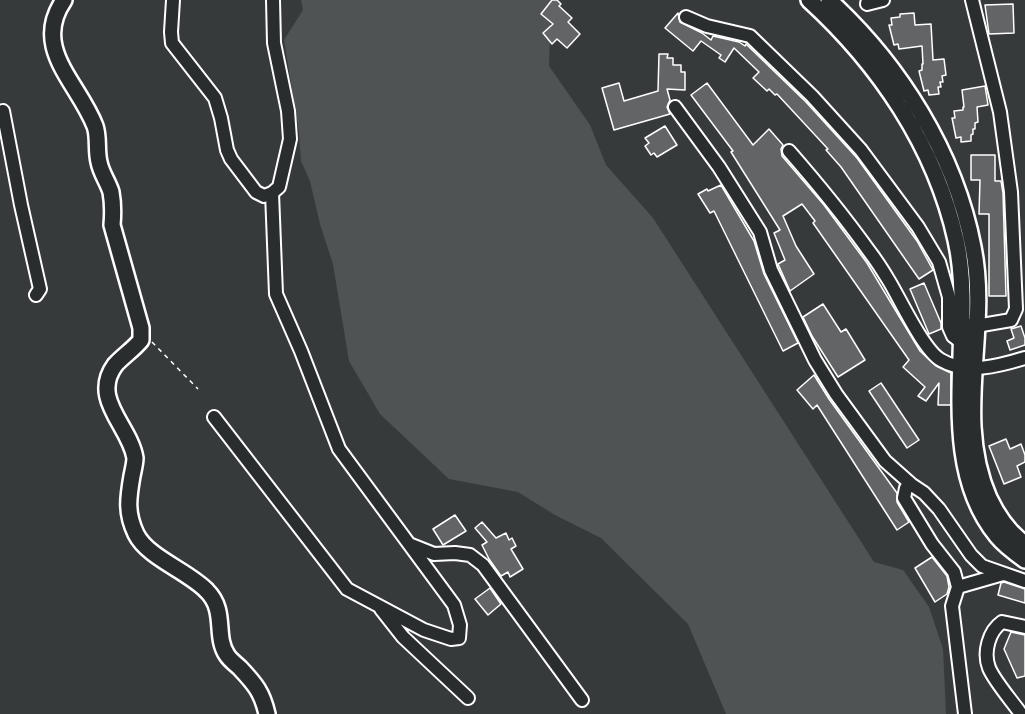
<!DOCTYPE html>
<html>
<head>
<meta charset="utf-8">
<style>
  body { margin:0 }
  canvas { display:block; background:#373a3b }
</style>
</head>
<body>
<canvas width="1025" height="714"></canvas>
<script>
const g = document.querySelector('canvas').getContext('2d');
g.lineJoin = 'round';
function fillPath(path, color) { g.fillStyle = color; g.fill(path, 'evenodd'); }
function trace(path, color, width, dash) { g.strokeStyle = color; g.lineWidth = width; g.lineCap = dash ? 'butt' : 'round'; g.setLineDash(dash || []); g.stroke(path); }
const green = new Path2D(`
  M301,0H551L549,66L590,125L606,165L653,218L874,562L903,570L929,607L943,649L946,714H726L688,624L601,538L555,515L518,492L449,479L380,414L349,361L333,264L320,224L310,181L301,161L299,132L284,40L303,10Z`);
const building = new Path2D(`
  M552,0H557L561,4L559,6L572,18L568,22L580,34L567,48L557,39L552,44L543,33L553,24L541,14Z
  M1013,4L1014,33L989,34L985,5Z
  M678,13L680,22L702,33L711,40L713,36L739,42L745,46L746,44L806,102L857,158L917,241L933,270L919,279L841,167L826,150L828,149L777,94L775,95L769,89L767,91L753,78L759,72L734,48L725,62L719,58L721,55L701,41L693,51L665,28Z
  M914,13L915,25L931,24L933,60L944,59L946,75L942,76L943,82H940L941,87H938L939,94L929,95L928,90L924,91L919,71L922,70V64H923L922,46L899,49L898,44L894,45L889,25H892L891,18L900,17V14Z
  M659,54H668L667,58H673V65H681V72H685V90L667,89L670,100L667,107L670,114L614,130L602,88L619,83L624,101L658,91Z
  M707,83L753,145L769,129L783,145L781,149L782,156L824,205L867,263L920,351L936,366L951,373V405H938L939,383L926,401L918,396L925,387L903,367L909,360L813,223L815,221L802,204L783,216L796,246L814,274L790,291L778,264L785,260L774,233L780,230L731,152L733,151L691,95Z
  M985,86L988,105L977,107L978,122L975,123V129H973V134L971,135V141L961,142V137L956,138L952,118H955L954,111L963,110V107H964L962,90Z
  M665,126L677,145L657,157L654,153L651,155L645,146L649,143L645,138Z
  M971,155H995V181H1001L1003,193L1006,296H989V214H979L980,180H971Z
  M721,185L754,241L764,274L798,343L783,351L714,211L710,213L698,194L707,189L708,191Z
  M924,283L941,323V329L929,334L910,289Z
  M823,304L841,332L846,329L865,360L838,377L812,336L803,317Z
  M1021,326L1025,338V345L1010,350L1007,341L1014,338L1011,329Z
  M814,375L829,399L897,493V502L909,522L897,530L817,405L813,409L797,390Z
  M881,383L919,440L907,448L869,391Z
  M1006,439L1010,449L1021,444L1025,455V462L1017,466L1021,477L1004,484L989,446Z
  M455,515L466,531L443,545L433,529Z
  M482,522L496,538L506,533L509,540L512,538L516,546L511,549L523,569L510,577L508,572L501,576L489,559L482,545L487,542L475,528Z
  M932,557L947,576L949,587L947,594L935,602L915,568Z
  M1004,582L1025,589V603L998,595L1001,583Z
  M490,588L501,604L488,615L475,599Z
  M1011,632L1025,635V676L1017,678L1004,649Z`);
const path = new Path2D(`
  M152,342L198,389`);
const minor = new Path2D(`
  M173,0L171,32L172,43L215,98L221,118L227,150L231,159L256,192L264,196L272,193L279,187L290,139L288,111L274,43L273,0
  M868,0L867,4L883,0
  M686,17L707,26L750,36L812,96L861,150L918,227L939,262L949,297V327L953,336L965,345
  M675,107L719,167L760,232L771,270L815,360L836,394L885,461L912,485
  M3,111L21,205L40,289L36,295
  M789,151C817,183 844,216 869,251C876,260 883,271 889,281C900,299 924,351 941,360C966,375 999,366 1025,358
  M970,325L976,326L1011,320L1016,309L1011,192L1000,112L972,0
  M214,417L347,589L424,630L451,639L459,638L460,625L454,605L339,449L301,351L276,294L272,193
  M409,544L434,554L455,553L470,555L483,565L582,700
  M958,587L1003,574
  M381,609L403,637L468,698
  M965,714L952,606L958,587L954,572L932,544L904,498L906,488L912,485L924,493L939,509L971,555L982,566L1025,581
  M1021,714C1012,701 995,682 989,668C983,652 989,631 1002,622L1025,627`);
const major = new Path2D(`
  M64,0C31,48 78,82 95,126C99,137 96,150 99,162C101,173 108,182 111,192C113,203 113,214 112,225L141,328V340C134,349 123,356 115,365C90,399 130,426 135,458C135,463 133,471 132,476C128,499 126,513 136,534C148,558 188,571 207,591C227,611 214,636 227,655C230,660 236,664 240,668C255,684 262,692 267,714
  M809,0C879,64 935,146 956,240C977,333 932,457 997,536C1005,546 1015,553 1025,560
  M829,0C900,65 955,153 973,247C990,331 953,417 989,498C998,517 1008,532 1025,544`);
fillPath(green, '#505354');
fillPath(building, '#636465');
trace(building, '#fff', 1.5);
trace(minor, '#fff', 16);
trace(major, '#fff', 20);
trace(path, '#fff', 1.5, [4.5, 4.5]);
trace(minor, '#2a2d2e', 12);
trace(major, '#2a2d2e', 15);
</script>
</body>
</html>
